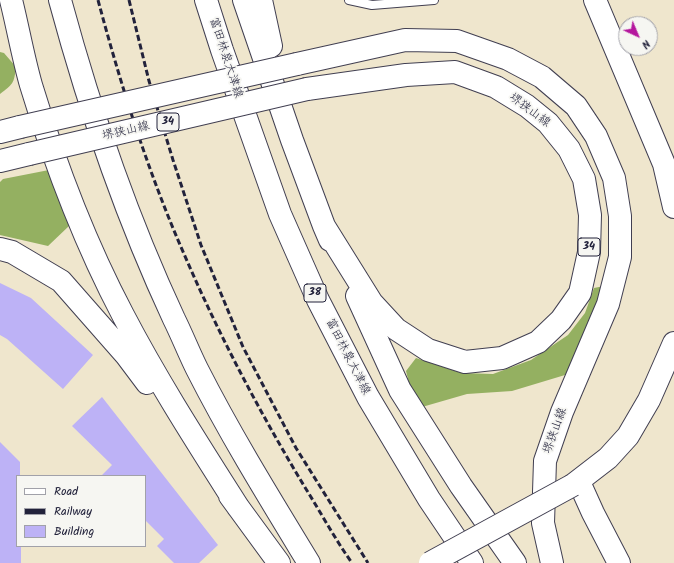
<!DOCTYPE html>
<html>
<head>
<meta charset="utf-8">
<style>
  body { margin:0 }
  #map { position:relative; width:674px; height:563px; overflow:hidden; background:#efe6cd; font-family:Kalam,sans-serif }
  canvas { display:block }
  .legend { position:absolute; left:16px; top:475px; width:130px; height:72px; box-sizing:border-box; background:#f6f6f2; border:1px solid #a1a1a9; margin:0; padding:5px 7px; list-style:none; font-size:12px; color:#22223b }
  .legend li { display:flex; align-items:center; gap:8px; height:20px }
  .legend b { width:20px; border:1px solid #a1a1a9 }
  .north { position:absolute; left:618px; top:16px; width:40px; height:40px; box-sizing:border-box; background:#f6f6f2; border:1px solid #a1a1a9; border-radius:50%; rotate:136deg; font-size:11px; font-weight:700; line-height:16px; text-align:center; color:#22223b }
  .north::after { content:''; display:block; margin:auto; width:14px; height:18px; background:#b5179e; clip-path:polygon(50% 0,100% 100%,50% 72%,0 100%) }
</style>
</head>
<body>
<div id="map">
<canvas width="674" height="563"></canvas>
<ul class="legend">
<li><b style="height:5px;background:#fff"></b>Road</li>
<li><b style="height:5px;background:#22223b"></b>Railway</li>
<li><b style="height:11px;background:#bdb2f6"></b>Building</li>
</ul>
<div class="north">N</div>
</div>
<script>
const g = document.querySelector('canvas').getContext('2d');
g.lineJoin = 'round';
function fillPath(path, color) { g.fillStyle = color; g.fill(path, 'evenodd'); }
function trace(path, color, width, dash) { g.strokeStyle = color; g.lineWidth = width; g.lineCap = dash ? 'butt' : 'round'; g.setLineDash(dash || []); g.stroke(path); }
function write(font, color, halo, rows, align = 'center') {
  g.font = font + ' Kalam,"Klee One",sans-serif'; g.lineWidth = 3.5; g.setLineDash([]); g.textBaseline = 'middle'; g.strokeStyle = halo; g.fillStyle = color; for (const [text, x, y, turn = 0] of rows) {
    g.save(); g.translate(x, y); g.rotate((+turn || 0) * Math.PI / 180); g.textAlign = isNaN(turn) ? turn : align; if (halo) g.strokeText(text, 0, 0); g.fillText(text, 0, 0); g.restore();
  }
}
const forest = new Path2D(`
  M0,52L4,53L16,67C14,84 13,84 0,94Z
  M49,170L69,226L48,246L0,235V182L3,179Z
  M604,286L574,365L565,375L512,391L467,394L422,407L409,383L406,371L416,358L461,373L493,374L531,360L568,335L585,313L594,288Z`);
const building = new Path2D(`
  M0,283L31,298L93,355L63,389L7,339L0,335Z
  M102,397L218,545L199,563H174L157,546L164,539L145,520V476H101L112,465L72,426Z
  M0,442L20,462V476H17V546H21V563H0Z`);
const lane = new Path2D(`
  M349,0L372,5L434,0`);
const secondary = new Path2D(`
  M595,0L664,164L674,207
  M579,482L593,513L619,563
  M573,485L608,458L628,436L649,400L674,343`);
const primary = new Path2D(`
  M11,0C18,28 23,57 31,85C55,164 85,243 123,315C158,382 198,444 238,507
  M60,0C90,111 125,214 174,319C182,335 189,353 197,369C231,436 270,499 309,563
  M206,0L222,50L280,214L318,300L368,397L429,499L472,563
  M244,0L292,140L324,226L330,240
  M261,0L271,46
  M297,64L405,40L457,41L508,59L542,77L576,106L596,136L614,178L620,216V257L608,304L562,412L545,461L543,523L552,563
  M307,89L406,75L455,72L496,87L527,106L548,123L569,149L584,179L590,215L589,252L580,293L561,320L538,342L502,358L465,362L428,350L396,329L372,303L324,226
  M0,132L20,127
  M0,161L29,154
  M0,249L12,252L61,281L126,355L147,383
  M357,296L400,390L461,486L515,563
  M230,496L279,563`);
const rail = new Path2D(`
  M98,0C121,86 148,172 184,254C219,335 260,413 306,489C321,513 335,539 352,563
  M129,0L149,81L173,160L201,245L243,347L296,448L368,563`);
const secondaryBridge = new Path2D(`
  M430,563L573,485`);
const primaryBridge = new Path2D(`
  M20,127L297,64
  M29,154L307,89`);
const shields = [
  [168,122,22],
  [589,247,22],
  [315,293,22]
];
const shieldNames = [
  ["34",168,122],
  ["34",589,247],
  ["38",315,293]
];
const streetNames = [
  ["富田林泉大津線",225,58,72],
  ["堺狭山線",529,111,37],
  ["堺狭山線",126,132,-13],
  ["富田林泉大津線",347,357,63],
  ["堺狭山線",556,431,-70]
];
fillPath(forest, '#94b061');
fillPath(building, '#bdb2f6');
trace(lane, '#413f51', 10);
trace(secondary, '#413f51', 24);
trace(primary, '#413f51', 24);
trace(lane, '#fff', 8);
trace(secondary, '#fff', 22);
trace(primary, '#fff', 22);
trace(rail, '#22223b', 3, [6, 3]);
trace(secondaryBridge, '#413f51', 24, []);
trace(primaryBridge, '#413f51', 24, []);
trace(secondaryBridge, '#fff', 22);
trace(primaryBridge, '#fff', 22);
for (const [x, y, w] of shields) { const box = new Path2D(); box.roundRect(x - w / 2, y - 9, w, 18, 3); g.fillStyle = '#f6f6f2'; g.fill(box); trace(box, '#22223b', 1); }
write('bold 11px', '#22223b', null, shieldNames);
write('12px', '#22223b', '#f6f6f2', streetNames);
</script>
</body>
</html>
